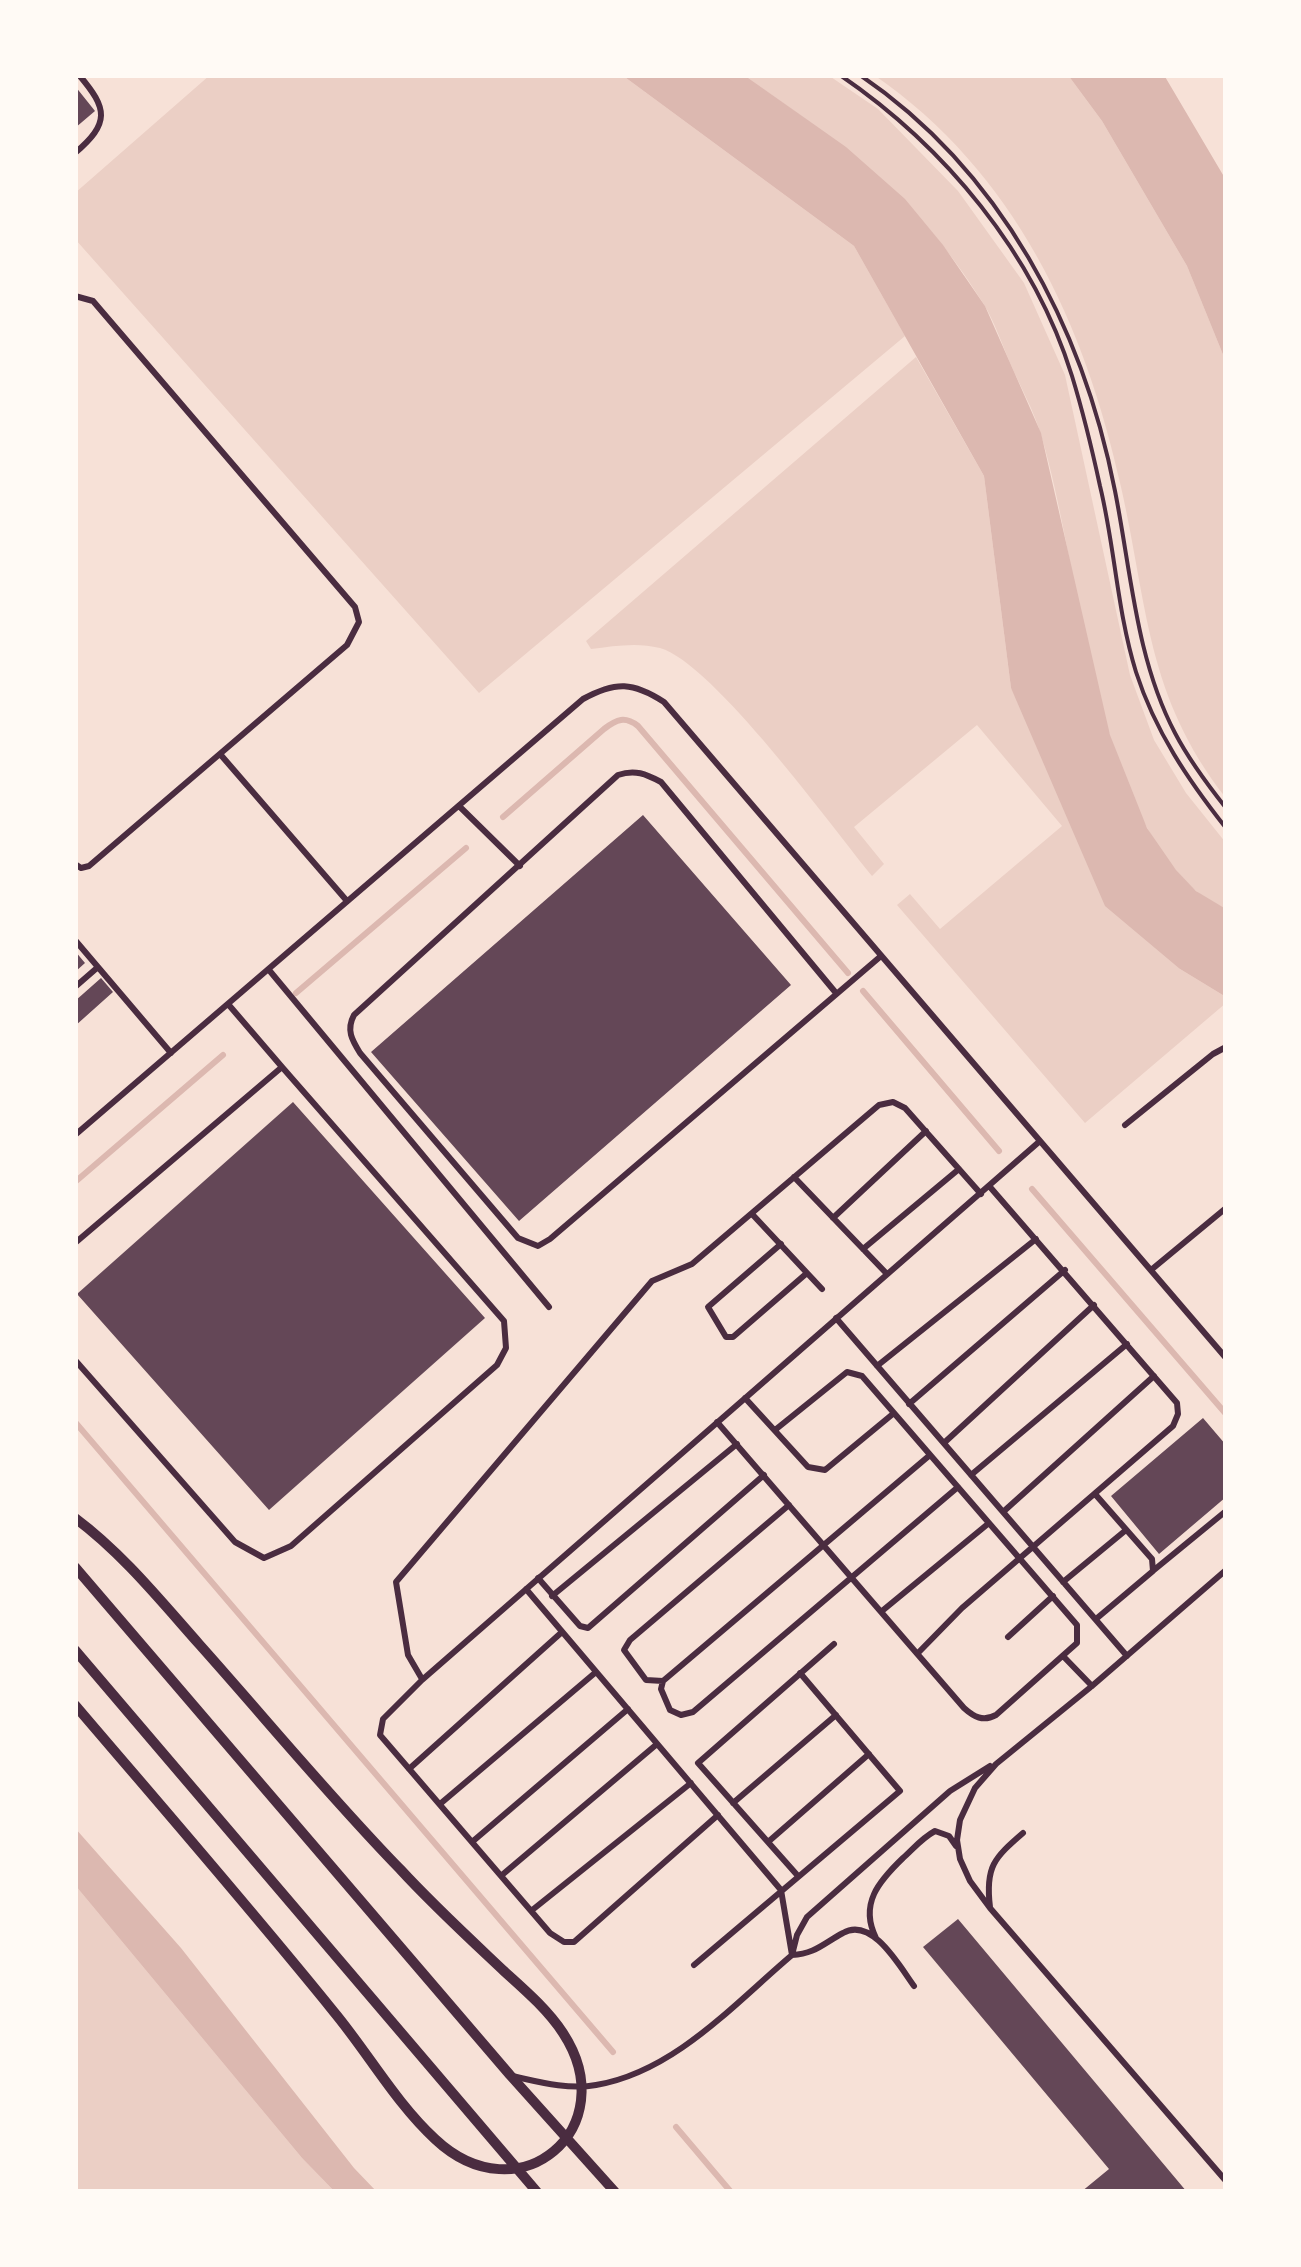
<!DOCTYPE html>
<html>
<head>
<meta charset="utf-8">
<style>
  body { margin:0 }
  #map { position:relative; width:1301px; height:2267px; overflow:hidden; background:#f7e1d7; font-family:"DM Sans",sans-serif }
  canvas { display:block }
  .frame { position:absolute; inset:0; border:78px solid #fffaf5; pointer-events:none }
</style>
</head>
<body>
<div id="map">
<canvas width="1301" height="2267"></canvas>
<div class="frame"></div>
</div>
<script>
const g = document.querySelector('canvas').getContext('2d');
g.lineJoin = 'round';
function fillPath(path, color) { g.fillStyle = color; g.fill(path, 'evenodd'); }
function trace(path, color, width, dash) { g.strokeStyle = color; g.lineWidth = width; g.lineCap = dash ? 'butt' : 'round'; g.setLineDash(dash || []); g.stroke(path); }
const green = new Path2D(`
  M210,75H622L854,246L905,336L479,693L75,239V193Z
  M744,75H828L878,109L958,191L1024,283L1065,375L1130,675L1154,740L1186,793L1226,843V909C1215,903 1203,897 1194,889C1092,798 1080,563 1041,435C1034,411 1021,388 1011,365C1002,345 995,322 983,303C918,197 842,145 744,75Z
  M874,75H1068L1102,121L1187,266L1226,362V798C1146,696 1148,606 1121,487C1085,324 1015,172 874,75Z
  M916,357L984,476L1011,688L1180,969L1226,997V1003L1085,1123L897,905L910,894L940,929L1062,826L977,725L854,827L884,864L872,876C832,827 713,663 660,648C637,642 614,646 591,649L586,641Z
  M75,1885L302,2158L335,2192H75Z`);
const water = new Path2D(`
  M622,75H744L846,147L905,199L943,245L985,306L1041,433L1110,735L1147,828L1176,870L1196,891L1226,909V997L1180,969L1105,906L1011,688L984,476L854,246Z
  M1068,75H1164L1226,180V362L1187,266L1102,121Z
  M75,1828L181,1948L354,2168L377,2192H335L302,2158L75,1885Z`);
const stream = new Path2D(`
  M503,817L604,729C617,719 625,716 638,726L848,973
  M863,991L999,1151
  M296,993L466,848
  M75,1182L223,1055
  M1032,1189L1226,1414
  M75,1422L613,2052
  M676,2127L731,2192`);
const building = new Path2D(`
  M75,86L95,111L75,128Z
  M643,815L791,985L519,1221L371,1052Z
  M75,951L85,963L75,972Z
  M101,978L113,992L75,1026V1001Z
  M293,1102L485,1318L269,1510L77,1294Z
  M1203,1418L1226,1445V1497L1159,1554L1111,1496Z
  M958,1919L1187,2192H1081L1109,2169L923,1947Z`);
const path = new Path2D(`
  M840,75C944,146 1034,253 1072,376C1083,412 1092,449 1100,486C1115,547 1117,611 1136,672C1155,731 1188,780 1226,828
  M860,75C1001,171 1083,327 1115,491C1131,571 1136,659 1175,733C1189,760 1207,784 1226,808`);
const service = new Path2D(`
  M75,153C110,123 108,109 79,75
  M75,296L93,301L355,607L359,622L347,645L89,866L81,868L75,864
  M220,754L347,901
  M459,806L520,866
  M75,940L171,1053
  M269,970L549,1307
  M75,987L98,967
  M836,993L661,782C646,774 635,769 618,775L354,1015C346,1030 352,1040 360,1053L518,1238L538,1246L550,1239L881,956
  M228,1004L282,1067
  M1125,1125L1213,1054L1226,1047
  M75,1135L583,699C616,681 633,682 664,702L1226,1358
  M794,1177L887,1274
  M752,1214L822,1289
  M833,1218L926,1131
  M75,1243L282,1067L504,1321L506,1348L497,1365L291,1546L264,1558L235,1542L75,1360
  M781,1244L708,1307L726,1337H733L807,1273
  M863,1249L959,1169
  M1151,1270L1226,1208
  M836,1318L1127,1656
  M877,1366L1036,1239
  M909,1404L1065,1270
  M717,1422L964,1708C974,1717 983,1722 996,1715L1077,1643V1625L894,1413L825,1470L808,1467L745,1398
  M775,1430L847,1372L862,1376L894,1413
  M945,1442L1094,1305
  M971,1475L1127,1344
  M1095,1494L1152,1559L1153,1571L1096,1619
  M789,1505L630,1640L624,1650L646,1680L663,1681L930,1455
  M1003,1512L1154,1376
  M1154,1570L1226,1511
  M1226,1570L1092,1686L996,1764L975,1788L960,1820L957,1840L960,1859L970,1881L990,1908L1226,2181
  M538,1578L580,1626L588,1628L764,1475
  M1063,1582L1126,1530
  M526,1589L781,1890L792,1955C815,1954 824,1943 843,1933C872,1916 900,1967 914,1986
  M552,1596L737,1444
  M882,1611L989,1523
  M1008,1637L1053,1596
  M918,1653L962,1608L1173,1426L1178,1414L1177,1403L990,1187
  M1063,1656L1092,1686
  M422,1679L408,1655L396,1582L652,1281L692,1264L879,1105L893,1102L905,1108L981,1194
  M663,1681L661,1689L670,1710L681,1715L693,1712L958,1487
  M409,1769L562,1632
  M733,1803L836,1715
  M440,1804L596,1672
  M718,1815L574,1942H564L550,1933L380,1735L383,1719L422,1680L1040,1141
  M472,1842L628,1709
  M768,1842L869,1754
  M502,1875L657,1744
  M798,1876L698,1763L834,1644
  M990,1907C985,1867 994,1858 1023,1833
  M531,1911L691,1783
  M876,1938C859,1904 879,1881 903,1858C913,1849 922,1838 935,1831L949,1836L956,1846
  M694,1965L900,1791L800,1673
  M512,2076C539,2082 568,2090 596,2085C674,2072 734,2004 792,1955L797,1935L807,1917L950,1791L990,1766`);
const minor = new Path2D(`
  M75,1518C122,1553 160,1600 199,1644C266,1719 330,1797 400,1869C433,1905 469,1938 505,1972C525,1990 548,2010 563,2033C625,2128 519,2218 435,2139C396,2103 368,2053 334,2012C250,1908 162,1807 75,1705
  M75,1567L510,2075L615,2192
  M75,1650L537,2192`);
fillPath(green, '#ebcfc5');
fillPath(water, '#dcb8b0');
trace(stream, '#dcb8b0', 6);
fillPath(building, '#644757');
trace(path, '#4a2c40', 4);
trace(service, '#4a2c40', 6);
trace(minor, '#4a2c40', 10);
</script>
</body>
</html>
